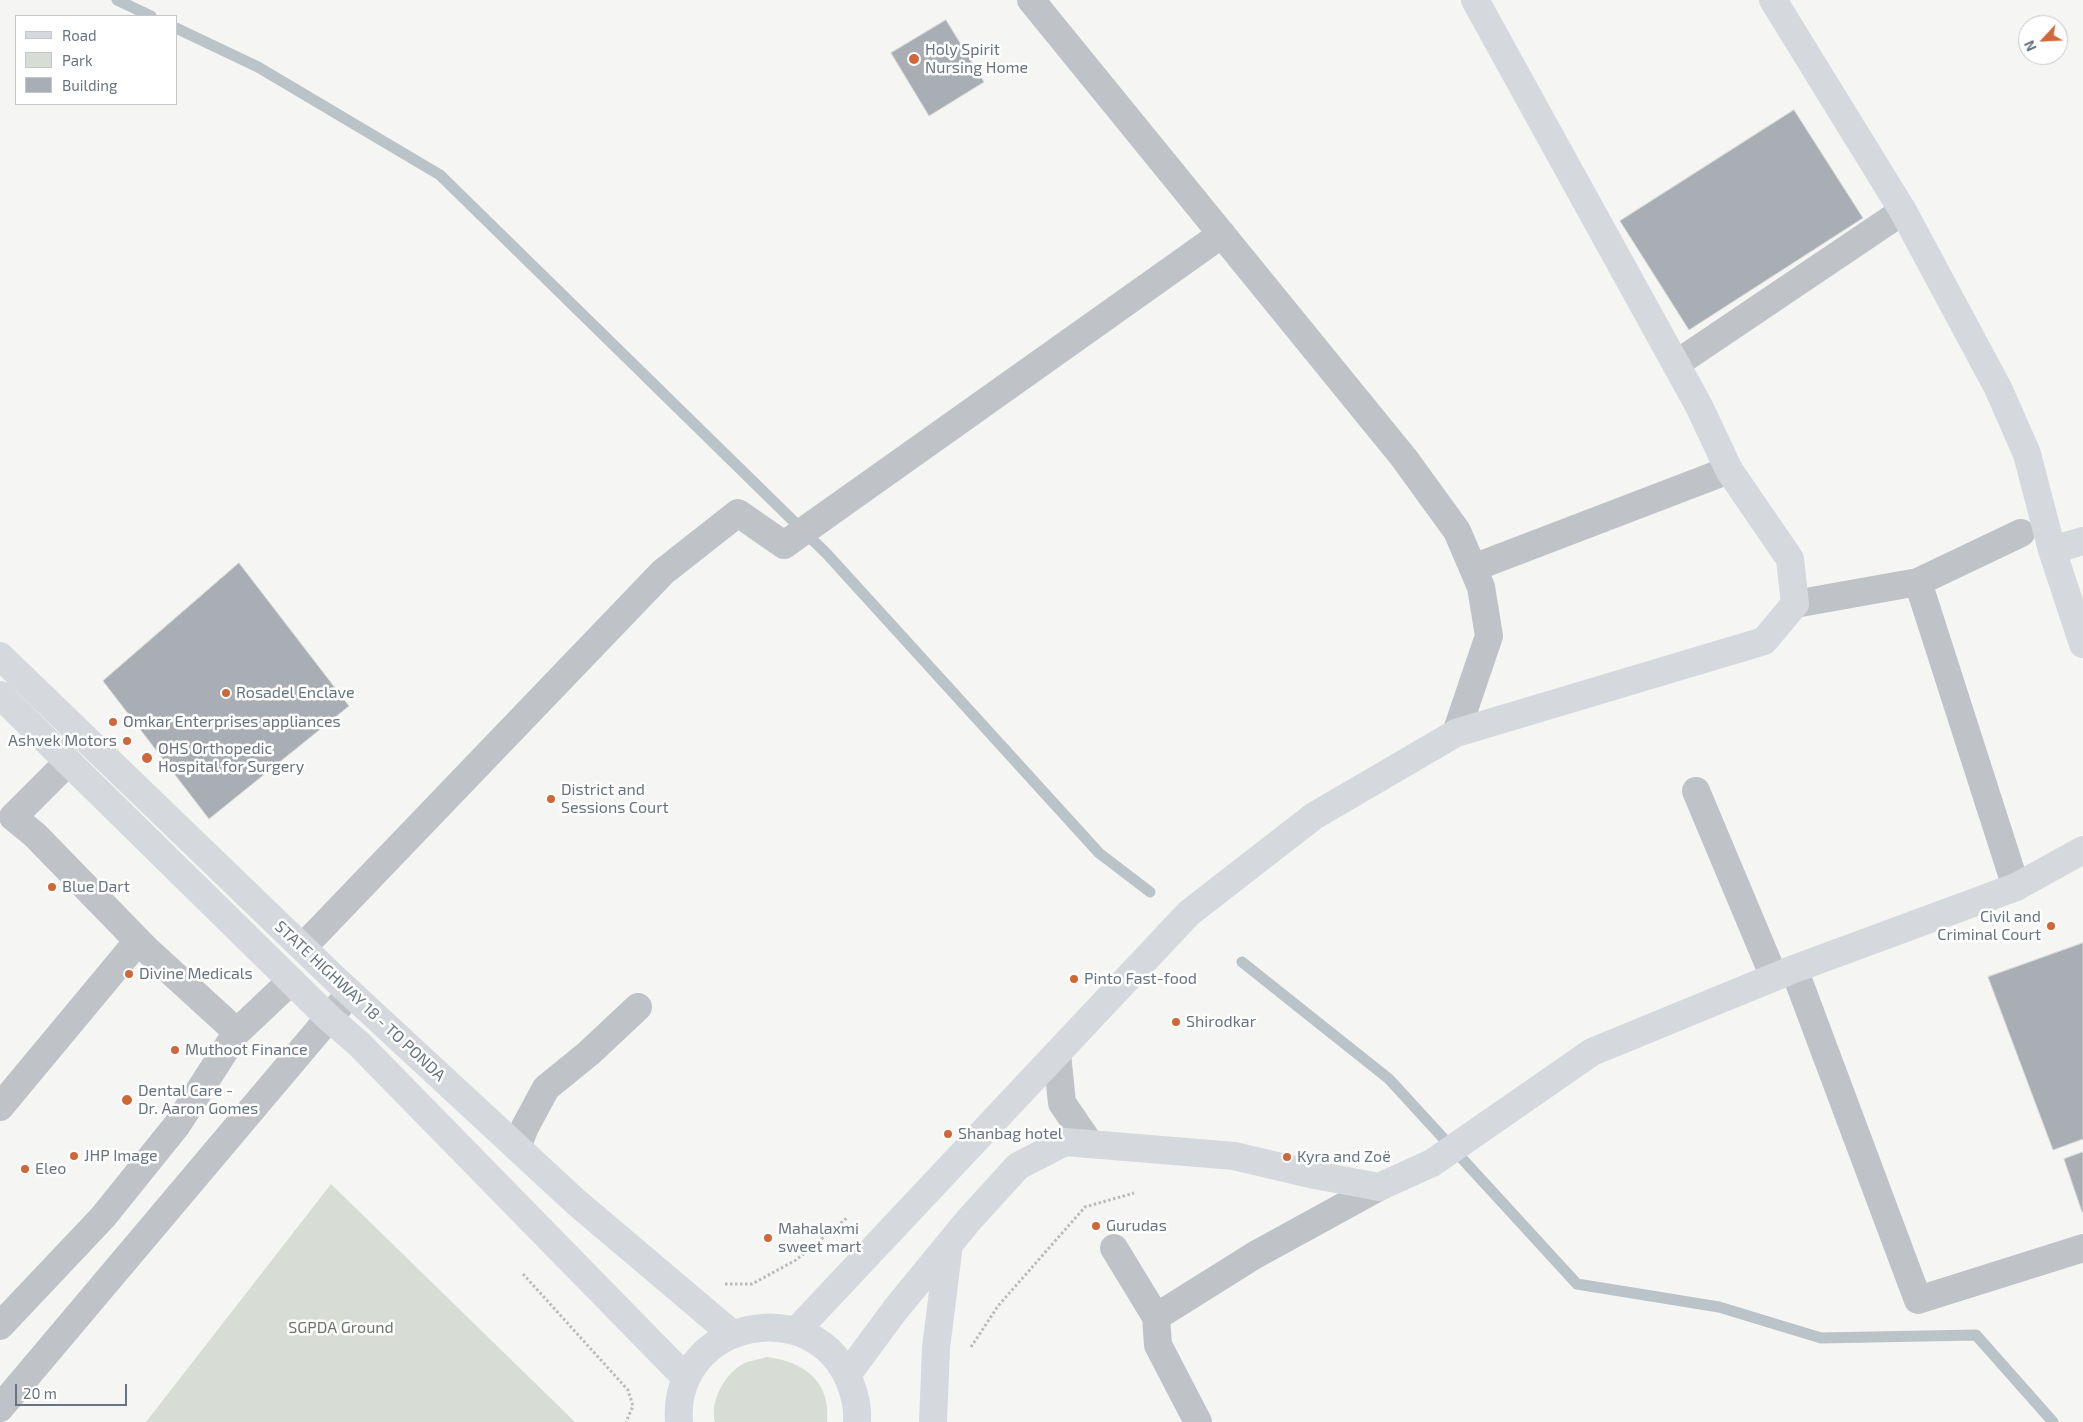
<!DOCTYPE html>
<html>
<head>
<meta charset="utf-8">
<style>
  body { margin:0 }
  #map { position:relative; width:2083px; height:1422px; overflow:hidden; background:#f5f6f3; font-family:"Exo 2",sans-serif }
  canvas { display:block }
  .legend { position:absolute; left:15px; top:15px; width:162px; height:90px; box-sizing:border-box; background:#fff; border:1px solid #c3c7cc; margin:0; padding:6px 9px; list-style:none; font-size:15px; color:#687480 }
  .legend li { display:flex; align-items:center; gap:10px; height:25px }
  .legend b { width:25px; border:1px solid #c3c7cc }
  .north { position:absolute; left:2018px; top:15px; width:50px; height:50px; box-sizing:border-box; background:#fff; border:1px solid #c3c7cc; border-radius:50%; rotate:245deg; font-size:14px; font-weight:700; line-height:20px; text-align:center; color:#687480 }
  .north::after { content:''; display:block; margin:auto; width:18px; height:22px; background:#d06738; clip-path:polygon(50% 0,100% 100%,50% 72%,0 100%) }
  .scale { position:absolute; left:15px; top:1384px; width:112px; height:22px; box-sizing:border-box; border:2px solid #687480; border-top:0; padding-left:6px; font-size:15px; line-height:18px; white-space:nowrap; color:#687480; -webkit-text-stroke:4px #fff; paint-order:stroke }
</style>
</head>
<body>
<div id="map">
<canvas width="2083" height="1422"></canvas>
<ul class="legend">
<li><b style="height:6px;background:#d5d8dc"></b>Road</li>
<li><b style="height:14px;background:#d7dcd4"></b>Park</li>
<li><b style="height:14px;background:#a8aeb4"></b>Building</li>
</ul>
<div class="north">N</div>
<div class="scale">20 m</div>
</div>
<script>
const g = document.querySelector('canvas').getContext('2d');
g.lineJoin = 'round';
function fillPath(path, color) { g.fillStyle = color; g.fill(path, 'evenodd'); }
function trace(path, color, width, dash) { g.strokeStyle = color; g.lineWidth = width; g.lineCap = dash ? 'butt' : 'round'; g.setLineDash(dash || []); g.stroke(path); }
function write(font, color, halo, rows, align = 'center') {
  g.font = font + ' "Exo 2",sans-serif'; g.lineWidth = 5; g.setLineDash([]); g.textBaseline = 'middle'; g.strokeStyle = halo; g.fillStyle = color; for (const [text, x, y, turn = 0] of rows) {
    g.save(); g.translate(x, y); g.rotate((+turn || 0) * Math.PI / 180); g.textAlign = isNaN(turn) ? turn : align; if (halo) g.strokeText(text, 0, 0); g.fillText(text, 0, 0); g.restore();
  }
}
const green = new Path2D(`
  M331,1184L575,1422H146Z
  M767,1357C804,1362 831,1381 827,1422H715C709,1400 727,1370 747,1362C754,1360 761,1359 767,1357Z`);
const stream = new Path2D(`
  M117,0L151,16
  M176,28L258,67L440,175L827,554L1099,853L1150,892
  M1242,962L1389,1079L1577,1284L1719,1307L1821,1338L1976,1335L2053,1422`);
const building = new Path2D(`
  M946,20L984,82L929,116L891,53Z
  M1794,110L1863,218L1689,330L1620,221Z
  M239,563L349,706L209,819L103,681Z
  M2083,943V1139L2053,1150L1988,977Z
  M2083,1152V1212H2082L2064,1159Z`);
const path = new Path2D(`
  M523,1274L628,1390L633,1406L626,1422
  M725,1284H752L796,1260L848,1217
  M971,1347L998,1306L1085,1207L1134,1193`);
const minor = new Path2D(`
  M1031,0L1404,458L1457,531L1481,587L1489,636L1456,733
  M1676,364L1903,211
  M1473,568L1729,470
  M1918,582L2021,533
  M1795,604L1918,582L2016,887
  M68,762L13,817L35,835L146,949L237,1032L291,981
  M1696,791L1774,977
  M303,947L663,572L738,513L784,545L1222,234
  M1794,969L1918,1300L2083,1248
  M1057,1054L1062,1103L1090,1144
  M0,1107L138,941
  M517,1147L525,1127L546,1088L589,1053L638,1007
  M1114,1248L1156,1317
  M0,1326L103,1217L177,1125L237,1032
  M0,1408L350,993
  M1198,1422L1158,1345L1156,1317L1255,1255L1379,1187`);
const major = new Path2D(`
  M1773,0L1903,211L1998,388L2027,454L2052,550L2083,644
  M2052,550L2083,541
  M0,656L333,977L576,1202L732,1334
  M0,695L329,1018L359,1044L686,1378
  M796,1331L1189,913L1314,816L1456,733L1764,641L1795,604L1790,559L1729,470L1699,406L1475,0
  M847,1375L895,1310L968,1221L1018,1166L1065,1142L1234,1156L1315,1175L1379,1187L1432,1163L1592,1052L1794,969L2016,887L2083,850
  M679,1422C672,1320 816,1290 851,1385C855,1396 858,1410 857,1422
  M933,1422L936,1348L949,1244`);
const markers = [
  [914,59,6,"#d06738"],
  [226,693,5,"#d06738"],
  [113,722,5,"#d06738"],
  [127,741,5,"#d06738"],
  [147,758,6,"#d06738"],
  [551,799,5,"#d06738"],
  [52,887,5,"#d06738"],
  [2051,926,5,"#d06738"],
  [129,974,5,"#d06738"],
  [1074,979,5,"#d06738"],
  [1176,1022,5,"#d06738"],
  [175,1050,5,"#d06738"],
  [127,1100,6,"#d06738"],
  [948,1134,5,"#d06738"],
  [74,1156,5,"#d06738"],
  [1287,1157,5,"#d06738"],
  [25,1169,5,"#d06738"],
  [1096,1226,5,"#d06738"],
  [768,1238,5,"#d06738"]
];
const poiNames = [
  ["Holy Spirit",925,50],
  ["Nursing Home",925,68],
  ["Rosadel Enclave",236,693],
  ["Omkar Enterprises appliances",123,722],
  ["Ashvek Motors",117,741,"right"],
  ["OHS Orthopedic",158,749],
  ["Hospital for Surgery",158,767],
  ["District and",561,790],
  ["Sessions Court",561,808],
  ["Blue Dart",62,887],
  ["Civil and",2041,917,"right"],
  ["Criminal Court",2041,935,"right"],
  ["Divine Medicals",139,974],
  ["Pinto Fast-food",1084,979],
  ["Shirodkar",1186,1022],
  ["Muthoot Finance",185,1050],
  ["Dental Care -",138,1091],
  ["Dr. Aaron Gomes",138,1109],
  ["Shanbag hotel",958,1134],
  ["JHP Image",84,1156],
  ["Kyra and Zoë",1297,1157],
  ["Eleo",35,1169],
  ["Gurudas",1106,1226],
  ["Mahalaxmi",778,1229],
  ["sweet mart",778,1247]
];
const streetNames = [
  ["STATE HIGHWAY 18 - TO PONDA",360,1001,43]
];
const parkNames = [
  ["SGPDA Ground",341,1328]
];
fillPath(green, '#d7dcd4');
trace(stream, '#bac3c7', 11);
fillPath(building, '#a8aeb4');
trace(building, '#d7d7d5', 1);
trace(path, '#b9bbbe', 3, [2.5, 2.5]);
trace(minor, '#bfc2c6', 28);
trace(major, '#d5d8dc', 28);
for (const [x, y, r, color] of markers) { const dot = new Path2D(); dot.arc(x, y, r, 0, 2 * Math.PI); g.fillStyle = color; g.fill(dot); trace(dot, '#fff', 2); }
write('16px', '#687480', '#fff', poiNames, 'left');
write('16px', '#687480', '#fff', streetNames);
write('16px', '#687866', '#fff', parkNames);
</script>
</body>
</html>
